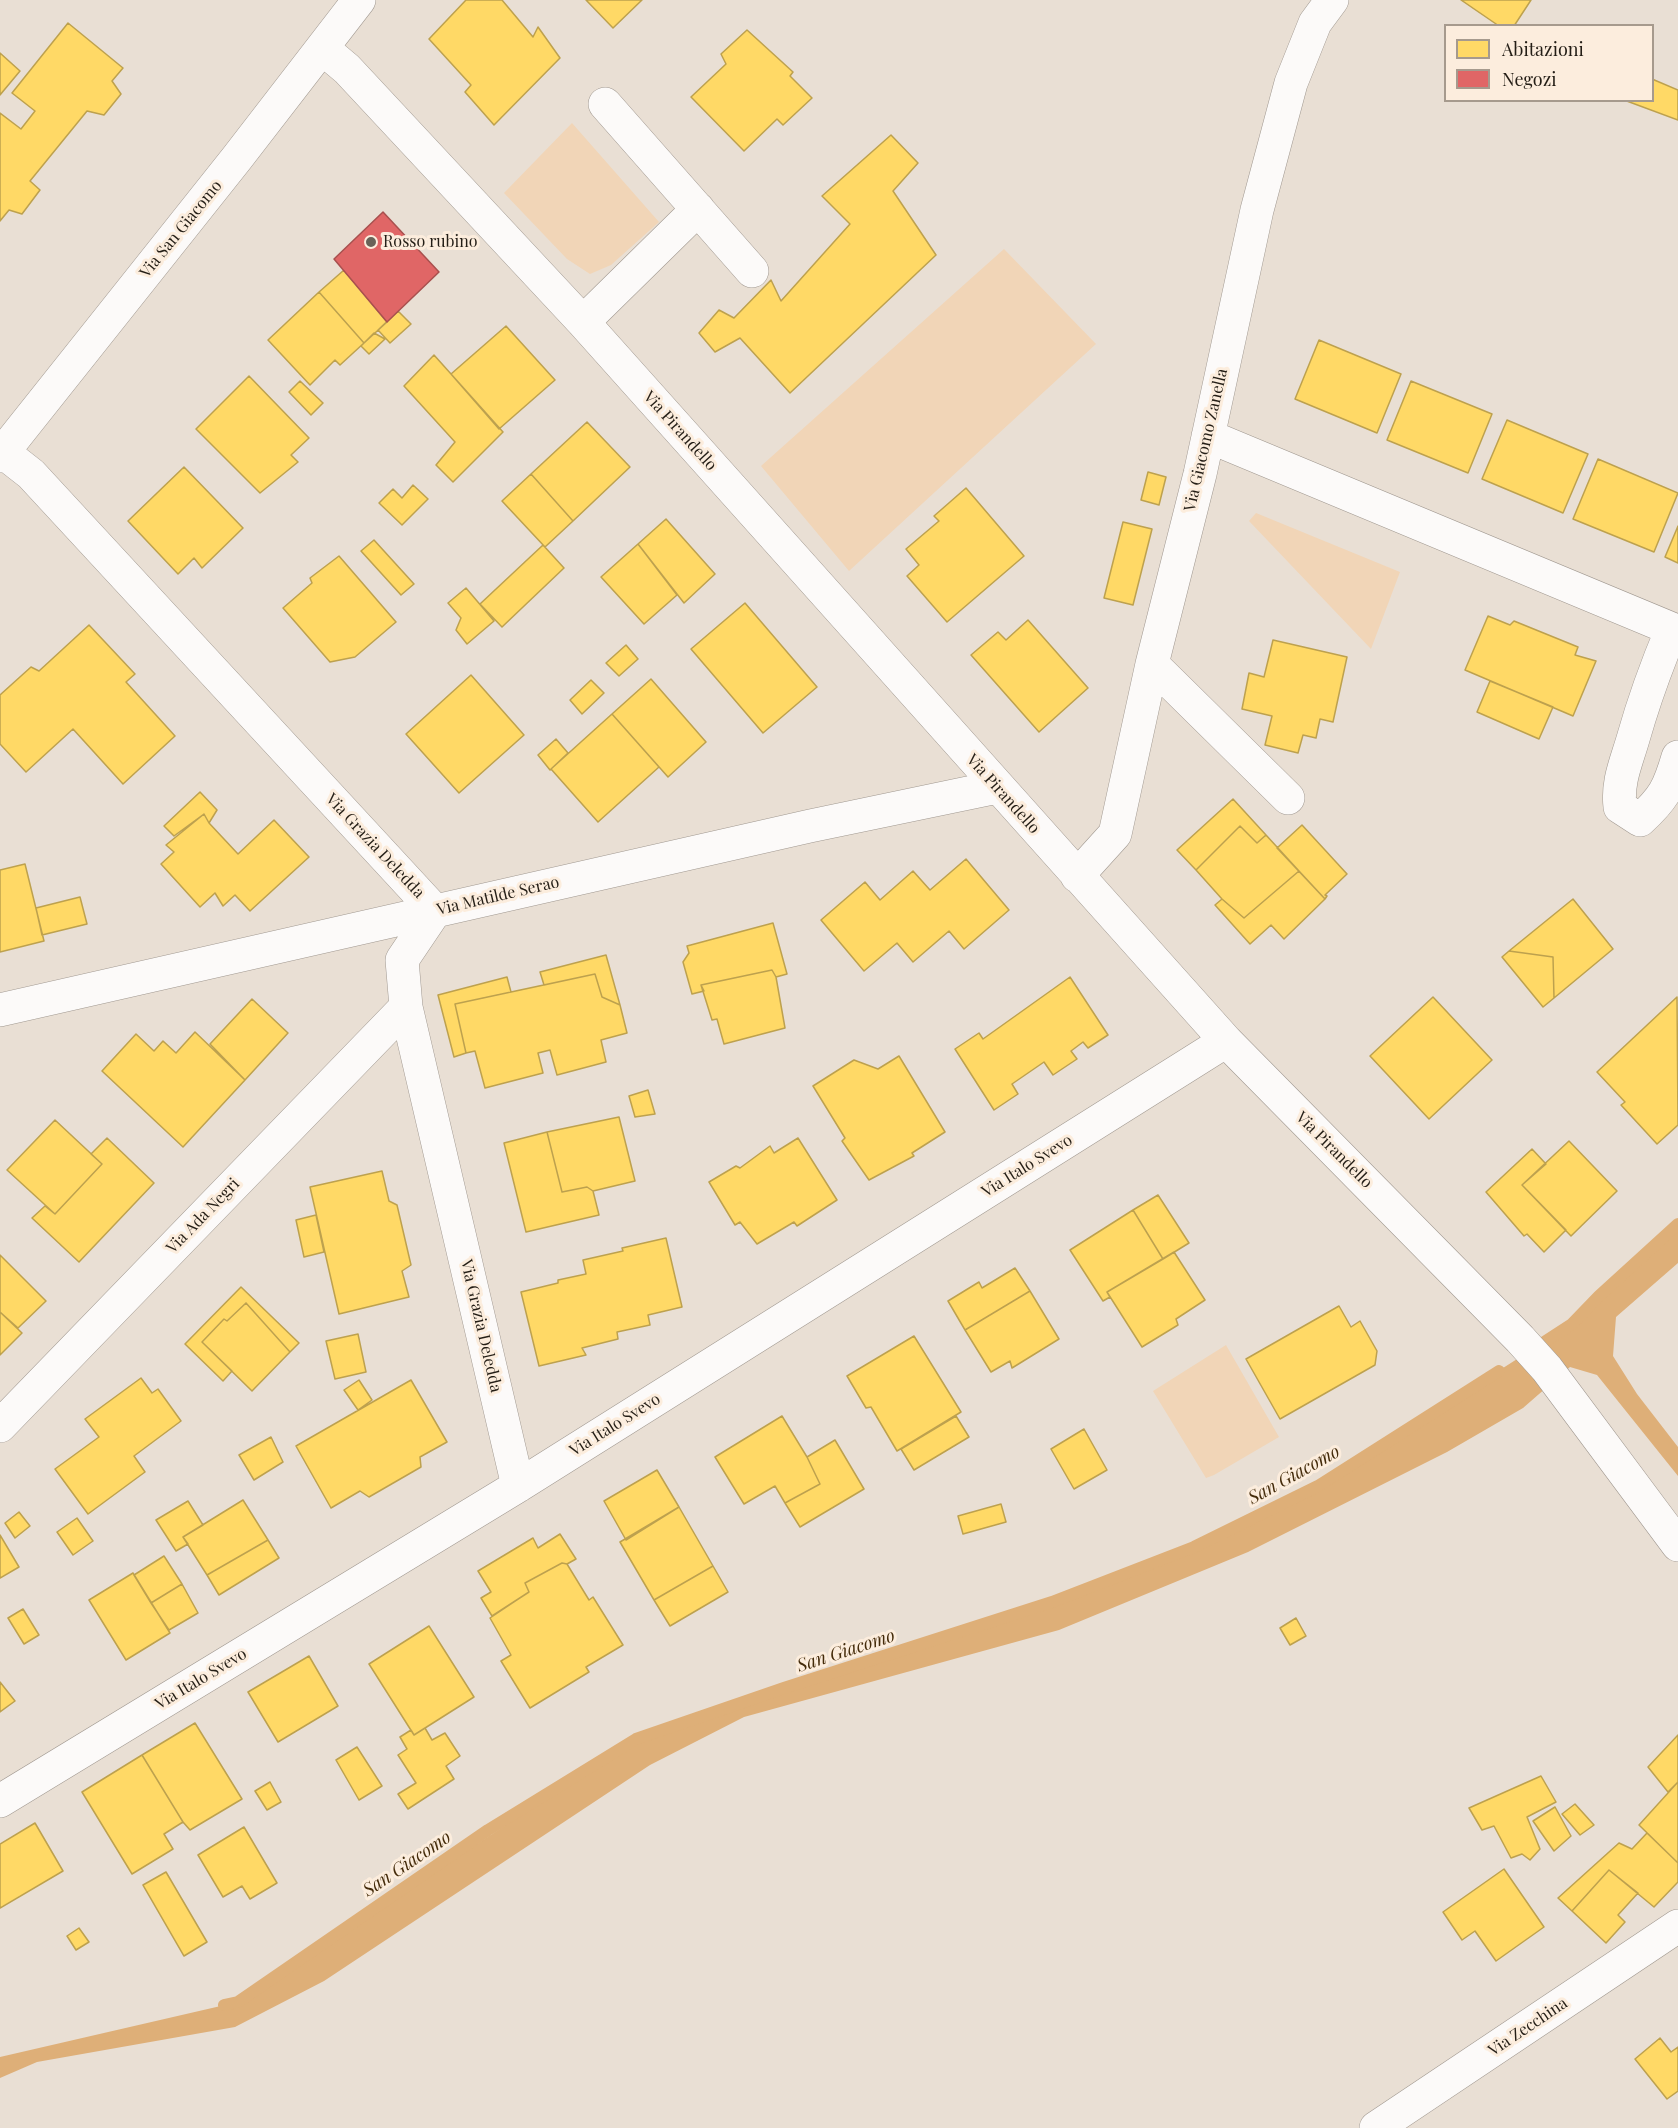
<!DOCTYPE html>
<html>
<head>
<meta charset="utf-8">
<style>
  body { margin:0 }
  #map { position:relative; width:1678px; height:2128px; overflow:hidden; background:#e9dfd4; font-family:"Playfair Display",serif }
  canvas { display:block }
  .legend { position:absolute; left:1444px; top:24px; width:210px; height:78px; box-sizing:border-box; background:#fceddd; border:2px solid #a69a8d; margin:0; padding:8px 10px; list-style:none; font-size:18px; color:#241e16 }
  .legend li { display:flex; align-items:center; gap:12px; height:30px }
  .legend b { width:30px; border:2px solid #a69a8d }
</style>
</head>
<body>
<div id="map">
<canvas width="1678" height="2128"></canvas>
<ul class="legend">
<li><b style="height:16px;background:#ffd966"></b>Abitazioni</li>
<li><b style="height:16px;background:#e06666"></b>Negozi</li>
</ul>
</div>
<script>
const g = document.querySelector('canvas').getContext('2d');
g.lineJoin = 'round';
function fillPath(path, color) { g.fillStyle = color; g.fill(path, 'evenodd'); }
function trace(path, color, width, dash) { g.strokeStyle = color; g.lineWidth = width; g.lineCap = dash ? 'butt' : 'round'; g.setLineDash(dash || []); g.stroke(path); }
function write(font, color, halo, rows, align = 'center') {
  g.font = font + ' "Playfair Display",serif'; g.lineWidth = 6; g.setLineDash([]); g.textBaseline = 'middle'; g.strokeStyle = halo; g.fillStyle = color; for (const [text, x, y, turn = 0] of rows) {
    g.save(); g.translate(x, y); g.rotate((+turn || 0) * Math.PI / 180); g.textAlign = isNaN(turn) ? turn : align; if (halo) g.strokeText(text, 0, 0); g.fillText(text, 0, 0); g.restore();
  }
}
const green = new Path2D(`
  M572,123L659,222L611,265L590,274L567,259L504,193Z
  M1004,249L1096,344L849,571L761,466Z
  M1256,513L1400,572L1371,649L1249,521Z
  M1226,1345L1279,1437L1214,1475L1206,1478L1153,1391Z`);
const water = new Path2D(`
  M1678,1225V1263L1616,1317L1613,1356L1637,1394L1678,1447V1476L1597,1375L1570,1367L1523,1408L1447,1452L1248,1552L1059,1630L744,1717L650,1765L324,1981L235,2027L37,2062L0,2078V2057L238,2002L636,1739L784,1688L1052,1602L1194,1547L1318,1486L1572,1324L1599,1296Z`);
const homes = new Path2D(`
  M466,0H502L533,37L538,27L560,58L494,125L465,92L471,85L429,39Z
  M586,0H642L613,28Z
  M1461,0H1531L1514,26H1499Z
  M68,23L123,68L112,81L121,94L104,115L87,111L30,181L40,190L22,214L9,210L0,221V113L21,129L35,111L12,93Z
  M747,30L793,72L790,76L812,98L783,125L777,119L744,151L691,97L726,64L721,54Z
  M0,53L20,71L0,95Z
  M1652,79L1678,90V120L1624,100H1652Z
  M891,135L918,163L893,191L936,255L790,393L740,338L715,352L699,333L719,310L734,318L771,280L781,301L850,224L822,196Z
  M344,270L387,322L364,343L319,292Z
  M319,292L364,343L340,365L335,360L310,385L268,340Z
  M398,311L411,324L390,343L378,330Z
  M506,326L555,380L499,429L451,374Z
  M374,333L385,339L369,354L361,346Z
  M1319,340L1401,374L1377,433L1295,399Z
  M434,355L503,432L453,482L436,465L455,442L404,386Z
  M249,376L309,438L291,455L298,462L260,493L196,429Z
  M300,381L323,403L311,415L289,392Z
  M1411,381L1492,414L1468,473L1387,440Z
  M1507,420L1588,454L1563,513L1482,479Z
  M587,422L630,467L573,521L531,474Z
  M1598,459L1678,493L1654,552L1573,519Z
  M184,467L243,528L202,568L194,558L178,574L128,521Z
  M1148,472L1166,477L1159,505L1141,500Z
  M531,474L573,521L545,547L502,501Z
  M413,485L428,499L402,525L379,503L393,489L402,498Z
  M966,488L1024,556L947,622L907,576L919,565L906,549L939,521L934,516Z
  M666,519L715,574L684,603L638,544Z
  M1123,522L1152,529L1133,605L1104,598Z
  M1678,526V563L1665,557Z
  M374,540L414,584L401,595L361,551Z
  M638,544L677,595L644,624L601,577Z
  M543,545L564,568L502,627L480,604Z
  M339,556L396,622L355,657L330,662L283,608L312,583L310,578Z
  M466,588L494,621L467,644L456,630L461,618L448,603Z
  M745,603L817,687L763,733L691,649Z
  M1488,616L1510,625L1514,621L1578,647L1575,655L1596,661L1573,716L1465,670Z
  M1028,620L1088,688L1039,732L971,655L998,632L1006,640Z
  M89,625L135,674L126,682L175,736L123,784L73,729L26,772L0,744V695L31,667L39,671Z
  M1273,640L1347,657L1333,722L1320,719L1316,738L1303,735L1298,753L1265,745L1272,716L1242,709L1249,673L1264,677Z
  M626,645L638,659L619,676L606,663Z
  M471,675L524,735L459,793L406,734Z
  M651,679L706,742L668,777L612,714Z
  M591,680L604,693L582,714L570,700Z
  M1490,681L1553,707L1539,739L1477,712Z
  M612,714L659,767L598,822L551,769Z
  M556,739L568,753L550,770L538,755Z
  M200,792L217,810L209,823L204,814L174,836L164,826Z
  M1233,799L1266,835L1257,843L1240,826L1196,870L1177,850Z
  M204,814L209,823L238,854L274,820L309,857L250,911L235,895L223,906L215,893L200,907L161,864L174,852L166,845Z
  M1302,825L1347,874L1325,895L1327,896L1325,899L1277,848Z
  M1240,826L1257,843L1266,835L1299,871L1244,918L1222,899L1196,870Z
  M966,859L1009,910L964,949L949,931L913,962L897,943L864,971L821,920L865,882L880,900L913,871L930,890Z
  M25,864L44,941L0,952V870Z
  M1299,871L1325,899L1284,939L1271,925L1250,944L1215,905L1222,899L1244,918Z
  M80,897L87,924L42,935L36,908Z
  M1573,899L1613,949L1554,998L1553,957L1509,951Z
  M773,923L787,974L776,977L772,970L701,985L704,991L692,994L683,962L689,953L687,946Z
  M1509,951L1553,957L1554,998L1543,1007L1502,957Z
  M606,955L620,1005L602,997L595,974L544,985L540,972Z
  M772,970L776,977L785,1028L724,1044L717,1019L712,1020L701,985Z
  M595,974L602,997L620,1005L627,1033L601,1040L606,1062L557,1075L550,1050L538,1053L543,1073L485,1088L475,1051L466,1053L455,1004Z
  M507,977L511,992L455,1004L466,1053L454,1057L438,995Z
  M1070,977L1108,1035L1088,1048L1083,1042L1071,1051L1077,1059L1053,1075L1044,1062L1012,1084L1018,1094L994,1110L955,1049L979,1033L983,1039Z
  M1433,997L1492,1060L1429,1119L1370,1056Z
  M1677,997L1678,1125L1657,1144L1621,1105L1625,1102L1597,1072Z
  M252,999L288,1033L245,1080L210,1044Z
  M195,1032L245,1080L183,1147L102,1071L136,1034L154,1051L163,1041L176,1053Z
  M899,1056L945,1132L912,1153L914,1156L869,1180L842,1141L845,1138L813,1086L854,1060L878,1069Z
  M648,1090L655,1114L635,1117L629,1096Z
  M619,1117L635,1181L593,1191L587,1187L562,1192L547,1132Z
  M55,1120L102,1164L55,1214L7,1170Z
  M547,1132L562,1192L587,1187L593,1191L599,1215L526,1232L504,1143Z
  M107,1138L154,1183L79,1262L32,1218L45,1206L55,1214L102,1164L91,1154Z
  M798,1138L837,1200L797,1226L794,1222L757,1244L740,1222L735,1225L709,1182L736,1166L740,1168L770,1146L774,1153Z
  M1569,1141L1617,1191L1571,1236L1522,1185Z
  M1532,1149L1546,1164L1522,1185L1566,1230L1544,1252L1527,1234L1524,1236L1486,1192Z
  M382,1171L389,1201L397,1205L411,1265L402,1271L409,1297L339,1314L310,1187Z
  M1158,1195L1189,1243L1163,1259L1133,1210Z
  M1133,1210L1163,1259L1107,1292L1110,1297L1103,1301L1070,1250Z
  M316,1215L324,1252L304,1257L296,1220Z
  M666,1238L682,1307L648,1315L650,1325L617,1332L618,1339L582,1348L586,1355L539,1366L521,1292L558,1283V1280L586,1274L583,1260L623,1251L622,1248Z
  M1174,1252L1205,1300L1176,1319L1178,1325L1142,1347L1107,1292Z
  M0,1255L46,1301L18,1328L0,1312Z
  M1015,1268L1030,1291L965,1330L948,1301L979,1282L982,1288Z
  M241,1287L299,1343L290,1352L246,1303L227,1321L224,1319L202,1342L232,1371L223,1381L185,1344Z
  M1030,1291L1059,1339L1012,1368L1010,1361L991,1372L965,1330Z
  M246,1303L290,1352L252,1391L202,1342L224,1319L227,1321Z
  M1339,1306L1351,1327L1360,1321L1377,1351L1375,1365L1280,1419L1246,1359Z
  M0,1312L22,1333L0,1355Z
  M358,1334L366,1372L335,1379L326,1341Z
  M914,1336L961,1412L897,1451L871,1407L866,1408L847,1376Z
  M141,1378L152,1393L158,1389L181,1421L134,1456L145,1472L88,1514L55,1469L99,1437L85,1419Z
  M359,1380L372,1400L358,1410L344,1390Z
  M411,1380L447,1442L420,1457L421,1467L369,1497L360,1491L331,1508L296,1446Z
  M782,1416L807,1457L820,1484L785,1503L775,1486L744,1504L715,1457Z
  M956,1416L969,1437L914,1470L901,1449Z
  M1084,1429L1107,1470L1074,1489L1051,1449Z
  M271,1437L283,1462L254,1480L239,1455Z
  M835,1440L864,1489L800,1527L785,1503L820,1484L807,1457Z
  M657,1470L679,1507L626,1540L604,1501Z
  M243,1500L268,1540L207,1575L183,1537Z
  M188,1501L203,1525L183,1537L188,1544L176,1551L156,1520Z
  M1001,1504L1006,1522L963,1534L958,1516Z
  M679,1507L713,1566L654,1600L620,1542Z
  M19,1512L30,1526L15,1538L5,1523Z
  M77,1518L93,1541L73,1555L57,1532Z
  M560,1534L576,1559L567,1564L562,1563L525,1583L529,1592L492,1616L481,1598L491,1592L478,1571L533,1538L538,1548Z
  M0,1535L19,1567L0,1578Z
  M268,1540L279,1558L219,1595L207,1575Z
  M164,1556L182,1584L151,1603L134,1575Z
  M562,1563L567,1564L589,1600L593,1597L623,1645L586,1667L589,1672L530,1708L501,1661L511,1655L490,1618L529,1592L525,1583Z
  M713,1566L728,1592L670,1626L654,1600Z
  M133,1573L170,1633L126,1660L89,1600Z
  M182,1584L198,1613L169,1630L151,1603Z
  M23,1609L39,1635L24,1644L8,1618Z
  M1296,1618L1306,1636L1290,1645L1280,1628Z
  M429,1626L474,1697L414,1735L369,1664Z
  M309,1656L338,1706L278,1742L248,1692Z
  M0,1682L15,1701L0,1712Z
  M195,1723L242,1799L190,1830L183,1822L142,1755Z
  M425,1728L432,1740L445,1733L460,1756L446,1766L454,1779L408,1809L398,1794L416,1783L398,1755L407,1749L400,1737L411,1730L414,1735Z
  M1678,1735V1782L1668,1792L1648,1767Z
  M357,1747L382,1786L359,1800L336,1760Z
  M142,1755L183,1822L164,1834L173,1849L132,1874L82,1792Z
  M1541,1776L1556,1802L1527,1817L1540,1849L1530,1860L1522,1854L1511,1858L1494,1826L1482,1830L1469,1808Z
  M270,1782L281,1802L267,1810L255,1791Z
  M1678,1782V1863L1639,1825Z
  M1575,1804L1594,1825L1580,1835L1562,1814Z
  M1555,1807L1571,1836L1554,1851L1533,1821Z
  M35,1823L63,1871L0,1908V1844Z
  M244,1827L277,1883L250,1899L242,1886L223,1897L198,1855Z
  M1647,1833L1678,1863V1882L1654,1907L1609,1870L1572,1911L1558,1898L1619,1843L1632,1849Z
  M1504,1869L1544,1927L1496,1961L1475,1931L1462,1940L1443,1912Z
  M1609,1870L1638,1893L1618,1915L1625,1922L1606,1943L1572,1911Z
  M166,1872L207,1942L184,1956L143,1885Z
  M79,1928L89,1942L76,1950L67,1936Z
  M1660,2038L1671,2052L1678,2047V2091L1667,2099L1635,2059Z`);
const shops = new Path2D(`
  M383,212L439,272L387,322L334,259Z`);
const stream = new Path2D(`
  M1532,1350L1572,1324L1599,1296L1678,1224
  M224,2005L238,2002L488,1830L636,1739L784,1688L1052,1602L1194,1547L1318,1486L1499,1371`);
const minor = new Path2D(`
  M322,48L347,69L583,322L1226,1041L1520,1339L1547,1369L1678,1545
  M605,104L752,271
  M583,322L698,209
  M1208,436L1672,629
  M3,452L31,474L435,911L402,960L406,1007L518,1486
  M0,456L237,158L359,0
  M1678,632L1672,629C1656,667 1644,700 1633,739C1626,763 1617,782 1620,807L1640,820C1664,798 1669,788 1678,757
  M1152,664L1288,798
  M1077,876L1115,834L1152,664L1200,474L1257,210L1291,83L1315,23L1332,0
  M0,1010L810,826L997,787
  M0,1426L406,1007
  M0,1801L518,1486L1226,1041
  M1376,2128L1678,1926`);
const markers = [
  [371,242,6,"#696258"]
];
const streetNames = [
  ["Via San Giacomo",181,229,-51],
  ["Via Pirandello",680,431,48],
  ["Via Giacomo Zanella",1206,440,-77],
  ["Via Pirandello",1003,794,48],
  ["Via Grazia Deledda",375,846,47],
  ["Via Matilde Serao",498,896,-13],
  ["Via Pirandello",1334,1150,45],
  ["Via Italo Svevo",1027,1166,-32],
  ["Via Ada Negri",203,1216,-46],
  ["Via Grazia Deledda",481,1326,77],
  ["Via Italo Svevo",615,1425,-32],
  ["Via Italo Svevo",201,1679,-31],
  ["Via Zecchina",1528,2027,-34]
];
const poiNames = [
  ["Rosso rubino",383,242]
];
const waterNames = [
  ["San Giacomo",1294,1475,-29],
  ["San Giacomo",846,1651,-18],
  ["San Giacomo",407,1864,-34]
];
fillPath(green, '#f1d5b7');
fillPath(water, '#deaf78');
fillPath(homes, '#ffd966');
trace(homes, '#bda14e', 1.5);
fillPath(shops, '#e06666');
trace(shops, '#a8504e', 1.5);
trace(stream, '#deaf78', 12);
trace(minor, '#a09890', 34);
trace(minor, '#fcfaf9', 33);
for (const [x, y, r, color] of markers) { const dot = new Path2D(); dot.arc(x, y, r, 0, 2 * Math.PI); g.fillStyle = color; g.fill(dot); trace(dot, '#fceddd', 2); }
write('16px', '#241e16', '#fceddd', streetNames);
write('16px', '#241e16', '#fceddd', poiNames, 'left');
write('italic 18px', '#442b0a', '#fceddd', waterNames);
</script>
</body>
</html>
